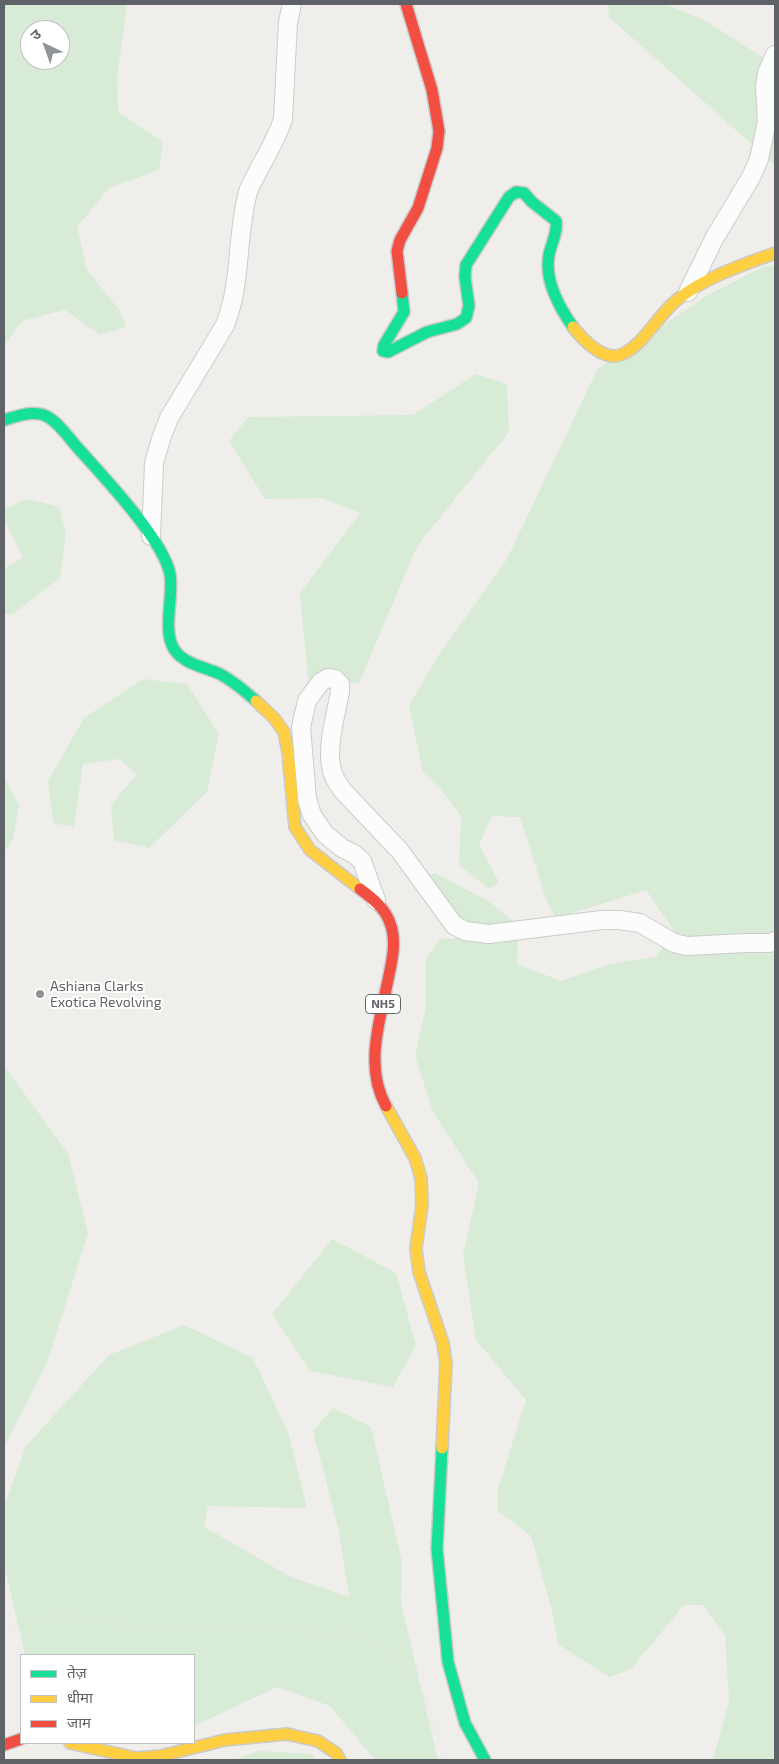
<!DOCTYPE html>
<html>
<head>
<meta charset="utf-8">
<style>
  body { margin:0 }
  #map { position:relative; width:779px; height:1764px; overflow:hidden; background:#efeeea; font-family:"Exo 2","Noto Sans Devanagari",sans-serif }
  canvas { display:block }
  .frame { position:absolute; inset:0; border:5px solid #5f6368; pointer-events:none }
  .legend { position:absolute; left:20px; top:1654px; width:175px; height:90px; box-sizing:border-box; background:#fff; border:1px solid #bfc1c3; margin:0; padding:6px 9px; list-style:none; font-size:15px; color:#5f6368 }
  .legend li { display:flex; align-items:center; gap:10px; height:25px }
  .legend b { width:25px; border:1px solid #bfc1c3 }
  .north { position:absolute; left:20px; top:20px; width:50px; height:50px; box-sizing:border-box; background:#fff; border:1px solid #bfc1c3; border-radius:50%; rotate:318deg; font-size:14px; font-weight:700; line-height:20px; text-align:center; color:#5f6368 }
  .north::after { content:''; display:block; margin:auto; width:18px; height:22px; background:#919496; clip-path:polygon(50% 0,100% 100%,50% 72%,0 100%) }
</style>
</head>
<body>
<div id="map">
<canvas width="779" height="1764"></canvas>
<div class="frame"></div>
<ul class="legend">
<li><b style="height:6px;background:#16e098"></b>तेज़</li>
<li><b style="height:6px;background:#ffcf43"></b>धीमा</li>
<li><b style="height:6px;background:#f24e42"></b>जाम</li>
</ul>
<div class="north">उ</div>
</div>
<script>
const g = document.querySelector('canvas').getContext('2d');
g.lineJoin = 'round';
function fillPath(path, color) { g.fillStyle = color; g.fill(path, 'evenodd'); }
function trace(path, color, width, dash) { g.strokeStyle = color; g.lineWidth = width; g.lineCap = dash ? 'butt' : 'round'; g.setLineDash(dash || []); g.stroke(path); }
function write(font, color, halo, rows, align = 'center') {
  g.font = font + ' "Exo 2",sans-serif'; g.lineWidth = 4; g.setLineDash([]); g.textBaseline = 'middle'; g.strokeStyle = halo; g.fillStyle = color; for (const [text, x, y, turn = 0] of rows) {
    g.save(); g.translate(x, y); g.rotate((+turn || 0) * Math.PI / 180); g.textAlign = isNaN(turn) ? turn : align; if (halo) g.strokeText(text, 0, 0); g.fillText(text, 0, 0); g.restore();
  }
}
const green = new Path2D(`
  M4,4H127L117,78L118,112L163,142L159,170L109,188L77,227L87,270L120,311L126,327L100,335L65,310L22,321L4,346ZM30,30H60V60H30Z
  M608,4H665L704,20L775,65V167L766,157L609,17Z
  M765,266H775V1760H713L729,1701L725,1635L703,1605H684L630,1670L609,1677L558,1644L553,1615L531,1536L498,1511V1489L526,1400L476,1340L463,1255L479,1183L433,1112L415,1056L426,1007V959L440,939L478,937L444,912L425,877L435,873L488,901L518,925L517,964L561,981L610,964L655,957L675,932L646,890L556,918L546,899L520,817L492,816L479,845L499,882L489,889L459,865L461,816L441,790L423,772L409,706L438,656L507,559L597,370L706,296Z
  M476,374L507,384L509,432L417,546L359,683L308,679L300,593L360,513L321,498L265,499L229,441L248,417L413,415Z
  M27,499L59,507L66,534L60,578L13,614H4V569L23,557L4,519V509Z
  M143,679L187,684L219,734L207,792L149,848L114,840L111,805L137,774L119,759L83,764L74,827L53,823L48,781L84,718Z
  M4,777L19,805L13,839L4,853Z
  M4,1066L68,1153L88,1233L47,1363L4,1447Z
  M332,1239L396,1273L416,1345L393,1387L310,1371L272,1314Z
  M184,1325L253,1358L289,1435L307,1508L208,1506L204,1527L291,1577L349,1597L339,1531L313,1431L333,1408L371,1427L402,1562L401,1603L438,1760H375L330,1706L277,1687L194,1726V1655H25L4,1563V1507L26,1446L109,1355Z
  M260,1751L312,1754L317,1760H232Z`);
const street = new Path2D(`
  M688,292L715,237L751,177L759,159L767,121L765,87L767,73L775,55
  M151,536L154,463L161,439L169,418L225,325C242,283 236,236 248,192C250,185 255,178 258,171C267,154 277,138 283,119L288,22L292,4
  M376,900L362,861L354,854L342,848L325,834L312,815L307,799L301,727L307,701L314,691L321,682L328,678L335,679L340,684V692C336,714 327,744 331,766C332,776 338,784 343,791L400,851L454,925L465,931L489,934L602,920H620L640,923L674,943L687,946L746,943H770L775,941`);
const fast = new Path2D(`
  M402,293L404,312L384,345L383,351L388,352L427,332L457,324L466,318L469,306L465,277L466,265L509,197L516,192L524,193L532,202L556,221C558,232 551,244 549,255C544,280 559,307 573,327
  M4,420C18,416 38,408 51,419C61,426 69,438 77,447C102,475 163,539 170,574C174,596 162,630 174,649C183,664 205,667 220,674C233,681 245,691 256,701
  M442,1448L437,1549L448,1662L465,1723L485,1760`);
const slow = new Path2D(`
  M573,327C582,339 603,361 620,355C643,347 659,313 678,299C706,277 742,265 775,253
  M256,701L274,718L284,732L288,752L295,827L310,850L360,889
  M386,1106L415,1158L421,1178L422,1205L416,1249L419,1272L443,1343L446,1364L442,1448
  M70,1743L136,1758L160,1756L225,1740L287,1734L318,1741L336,1753L340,1760`);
const jam = new Path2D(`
  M402,293L397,251L400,240L418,208L437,148L439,131L432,90L406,4
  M360,889C372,898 385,908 390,923C397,941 392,961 388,980C380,1020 364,1067 386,1106
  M4,1745L21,1739`);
const rail = new Path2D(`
  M4,1628L33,1620L68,1614L97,1622L127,1626L181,1627L239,1626L275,1627L318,1633H356L391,1651L417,1681L430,1712L445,1760`);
const markers = [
  [40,994,5,"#919496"]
];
const shields = [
  [383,1004,35]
];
const shieldNames = [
  ["NH5",383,1004]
];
const poiNames = [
  ["Ashiana Clarks",50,986],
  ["Exotica Revolving",50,1002]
];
fillPath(green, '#d8ebd6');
trace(street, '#cbcccc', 20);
trace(fast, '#cacacb', 14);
trace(slow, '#cacacb', 14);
trace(jam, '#cacacb', 14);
trace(street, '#fdfcfc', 18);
trace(fast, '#16e098', 11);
trace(slow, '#ffcf43', 11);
trace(jam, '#f24e42', 11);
trace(rail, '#e4e4e4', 4, [1, 6]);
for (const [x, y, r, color] of markers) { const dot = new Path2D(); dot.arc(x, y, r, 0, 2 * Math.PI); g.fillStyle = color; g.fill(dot); trace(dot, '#fff', 2); }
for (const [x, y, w] of shields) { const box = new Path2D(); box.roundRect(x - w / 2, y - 9.5, w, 19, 4); g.fillStyle = '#fff'; g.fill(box); trace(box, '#5f6368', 1); }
write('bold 12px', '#5f6368', null, shieldNames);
write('14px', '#5f6368', '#fff', poiNames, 'left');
</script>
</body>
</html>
